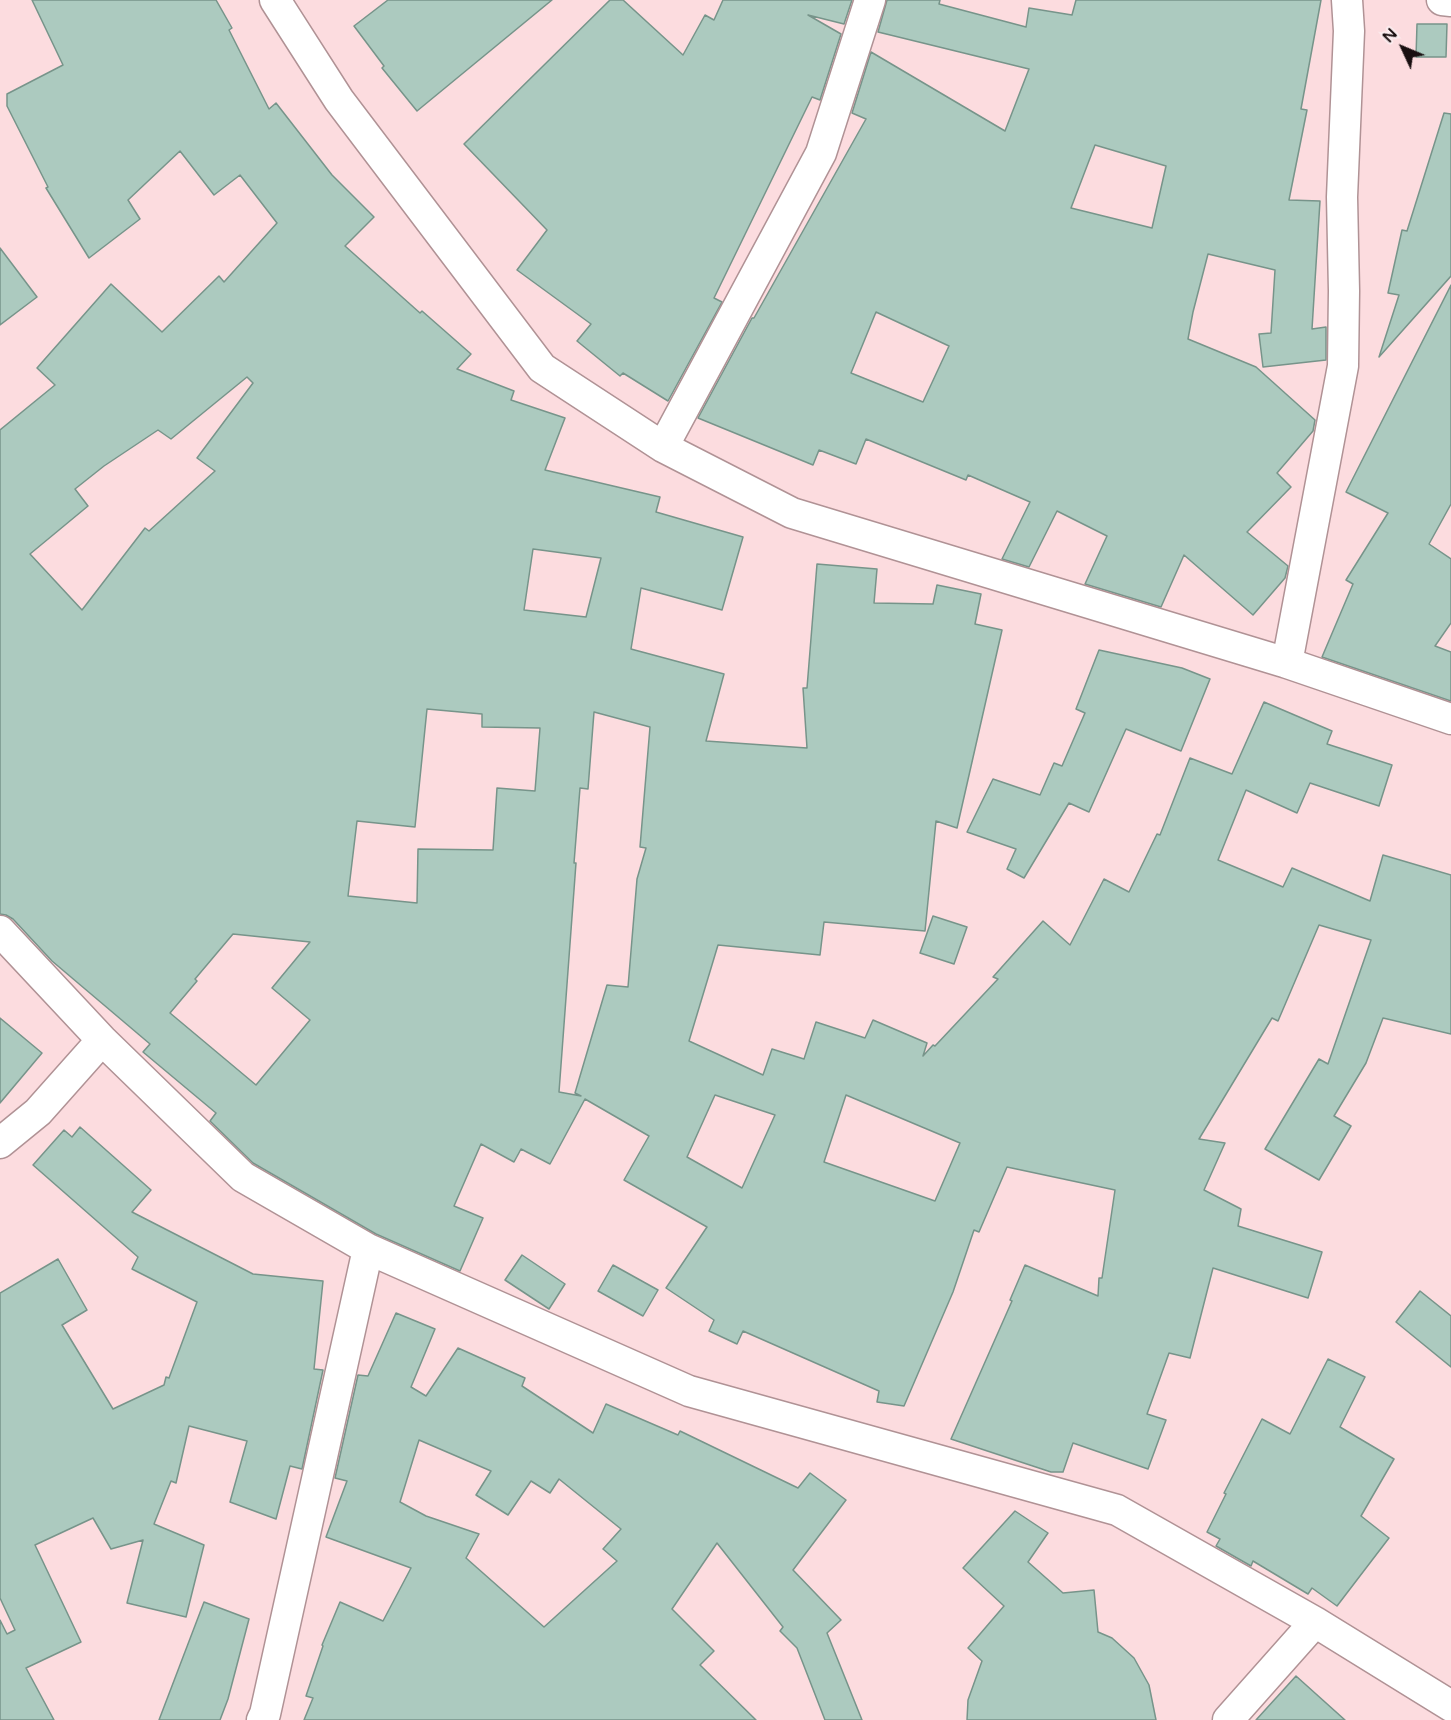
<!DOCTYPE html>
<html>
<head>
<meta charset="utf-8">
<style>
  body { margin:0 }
  #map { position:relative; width:1451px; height:1720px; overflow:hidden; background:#fcdcdf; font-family:"Varela Round",sans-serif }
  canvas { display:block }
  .north { position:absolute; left:1373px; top:18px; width:60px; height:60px; -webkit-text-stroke:4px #fceef0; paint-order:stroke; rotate:314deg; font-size:16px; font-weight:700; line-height:24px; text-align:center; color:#190f10 }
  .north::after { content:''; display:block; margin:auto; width:21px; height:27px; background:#190f10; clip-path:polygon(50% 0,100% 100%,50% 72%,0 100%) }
</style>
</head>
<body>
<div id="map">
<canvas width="1451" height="1720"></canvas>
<div class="north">N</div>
</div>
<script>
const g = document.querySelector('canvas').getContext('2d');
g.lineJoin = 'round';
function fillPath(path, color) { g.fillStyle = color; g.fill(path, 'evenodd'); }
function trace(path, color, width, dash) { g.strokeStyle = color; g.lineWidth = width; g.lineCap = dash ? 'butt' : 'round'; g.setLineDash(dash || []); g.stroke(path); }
const building = new Path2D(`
  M32,0H216L232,28L229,30L269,109L276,103L332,175L374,217L345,246L420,313L422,311L471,354L457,369L514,391L511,400L565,418L545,470L660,497L656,512L743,537L722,610L641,588L631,649L724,674L706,741L807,748L803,688H807L817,564L877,569L874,603L933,604L937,585L981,594L975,624L1002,630L957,828L936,821L925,931L824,922L820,955L718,945L689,1041L763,1075L772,1049L804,1059L816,1022L865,1038L873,1020L927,1043L923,1056L933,1045L935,1046L998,979L993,977L1043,921L1070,945L1104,879L1129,892L1157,834L1160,835L1190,758L1232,774L1264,702L1332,731L1327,744L1392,765L1379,806L1310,783L1297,813L1246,790L1218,860L1283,887L1292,868L1370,901L1383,855L1451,875V1034L1383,1018L1366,1063L1334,1116L1351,1126L1319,1180L1265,1149L1319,1059L1328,1064L1371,940L1319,925L1278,1021L1272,1018L1199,1139L1225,1143L1204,1190L1241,1209L1238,1226L1322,1252L1308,1298L1213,1268L1190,1358L1169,1353L1147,1414L1166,1420L1148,1469L1073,1443L1063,1472H1051L951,1439L1012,1301L1010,1300L1025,1265L1098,1296L1099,1278H1102L1115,1190L1007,1167L979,1232L974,1230L953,1292L904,1406L877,1402L879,1391L743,1331L737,1344L709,1331L714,1320L666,1288L707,1227L624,1180L649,1136L585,1099L550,1164L521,1149L514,1162L481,1144L454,1206L483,1218L460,1271L376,1234L253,1163L210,1121L216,1113L143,1052L150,1044L52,961L13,919L6,915L0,914V430L55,385L37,368L111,284L162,332L219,276L224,282L277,223L240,175L214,195L180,151L128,200L140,219L89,258L46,188L48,187L7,106V94L63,65ZM247,377L253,383L197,458L215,471L149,531L145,528L82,610L30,554L88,506L75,489L104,466L158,430L171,439ZM533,549L601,558L586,617L524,610ZM427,709L482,714V727L540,728L535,791L497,788L493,850L418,849L417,903L348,896L357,821L415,827ZM594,712L650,727L640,847L646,848L637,879L628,987L607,985L575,1093L581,1096L559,1092L576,863H574L580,788L588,789ZM233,934L310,942L272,988L310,1020L256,1085L170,1013L197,981L195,979ZM715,1095L775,1115L742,1188L687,1157ZM846,1095L960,1143L935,1201L824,1162Z
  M388,0H552L417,111L382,68L384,66L354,26Z
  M610,0H623L683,55L705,15L714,20L723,0H852L844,24L808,15L841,34L820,100L812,97L714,298L722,302L668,401L623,373L620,376L577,341L591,324L517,270L547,230L464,144Z
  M887,0H940L939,4L1026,27L1029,8L1072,15L1076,0H1321L1301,109L1307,110L1289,200L1320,201L1312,329L1326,327V360L1263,367L1259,334L1271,333L1275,270L1208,254L1193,312L1188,339L1256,367L1315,420L1313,431L1277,473L1291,487L1247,532L1288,566L1285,578L1253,615L1184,555L1161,607L1085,584L1107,536L1057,511L1029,567L1002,559L1030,502L968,475L966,480L866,439L856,464L819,450L813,465L698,418L752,318H754L866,119L852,113L871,52L1005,131L1029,69L878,32ZM1095,145L1166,166L1152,228L1071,208ZM876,312L949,346L923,402L851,373Z
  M1417,24H1447L1446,57H1416Z
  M1444,113L1451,114V276L1379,357L1399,295L1388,293L1402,230L1407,231Z
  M0,248L37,297L0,325Z
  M1451,285V504L1429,544L1451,559V623L1435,646L1451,652V701L1322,657L1353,584L1346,580L1388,513L1346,492Z
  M1099,650L1182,668L1210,679L1181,751L1126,729L1089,812L1069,803L1024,878L1007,869L1016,849L967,832L993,779L1040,795L1054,763L1062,766L1085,713L1076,709Z
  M933,916L967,927L954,964L920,953Z
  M0,1018L42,1053L0,1103Z
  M80,1127L151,1190L132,1212L253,1274L323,1281L314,1369L323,1370L302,1469L290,1466L276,1519L230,1502L247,1441L189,1426L176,1483L171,1481L154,1524L204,1545L186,1617L127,1603L143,1540L111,1549L93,1518L35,1545L81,1642L26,1668L54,1720H0V1620L7,1634L15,1630L0,1598V1293L58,1259L87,1310L62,1325L113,1409L164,1385L166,1377L169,1378L197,1302L132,1269L138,1257L33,1165L64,1130L72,1137Z
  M522,1255L565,1284L549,1309L505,1280Z
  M613,1265L658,1290L643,1316L598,1291Z
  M1420,1291L1451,1316V1367L1396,1322Z
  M396,1313L435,1329L411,1387L426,1396L458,1348L525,1378L522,1386L593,1433L606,1404L678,1435L680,1431L798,1488L810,1473L846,1500L793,1570L841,1620L827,1633L862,1720H825L797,1648L780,1631L783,1627L717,1543L672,1609L714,1651L700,1665L756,1720H304L313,1698L306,1696L323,1646L322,1645L340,1602L383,1621L411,1568L326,1537L347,1481L335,1478L358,1375L368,1376ZM419,1440L491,1471L476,1495L508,1515L531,1481L550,1493L559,1479L621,1529L603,1549L617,1561L544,1627L466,1558L479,1534L426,1516L400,1502Z
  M1328,1359L1365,1377L1340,1427L1394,1459L1361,1516L1389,1538L1337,1606L1312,1588L1308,1594L1253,1561L1251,1566L1216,1546L1220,1539L1207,1532L1226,1494L1224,1493L1262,1419L1290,1434Z
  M1015,1511L1048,1533L1028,1562L1063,1593L1094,1590L1098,1632L1112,1638L1134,1658L1149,1685L1156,1720H967L968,1700L982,1661L968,1648L1004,1606L963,1568Z
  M204,1602L249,1619L228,1699L220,1720H159Z
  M1296,1676L1345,1720H1256Z`);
const street = new Path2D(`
  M275,0L339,100L542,368L663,447L792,513L1287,663L1451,719
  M1442,0L1451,1
  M663,447L821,153L870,0
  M1287,663L1343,366L1344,291L1342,197L1349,31L1347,0
  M0,931L102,1040L243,1177L368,1249L689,1391L1117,1510L1315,1622L1451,1706
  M0,1143L38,1112L102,1040
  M262,1720L265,1714L368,1249
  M1228,1720L1315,1622`);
fillPath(building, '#accabf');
trace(building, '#77948a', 1.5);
trace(street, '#b09295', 33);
trace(street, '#fff', 30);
</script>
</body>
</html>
